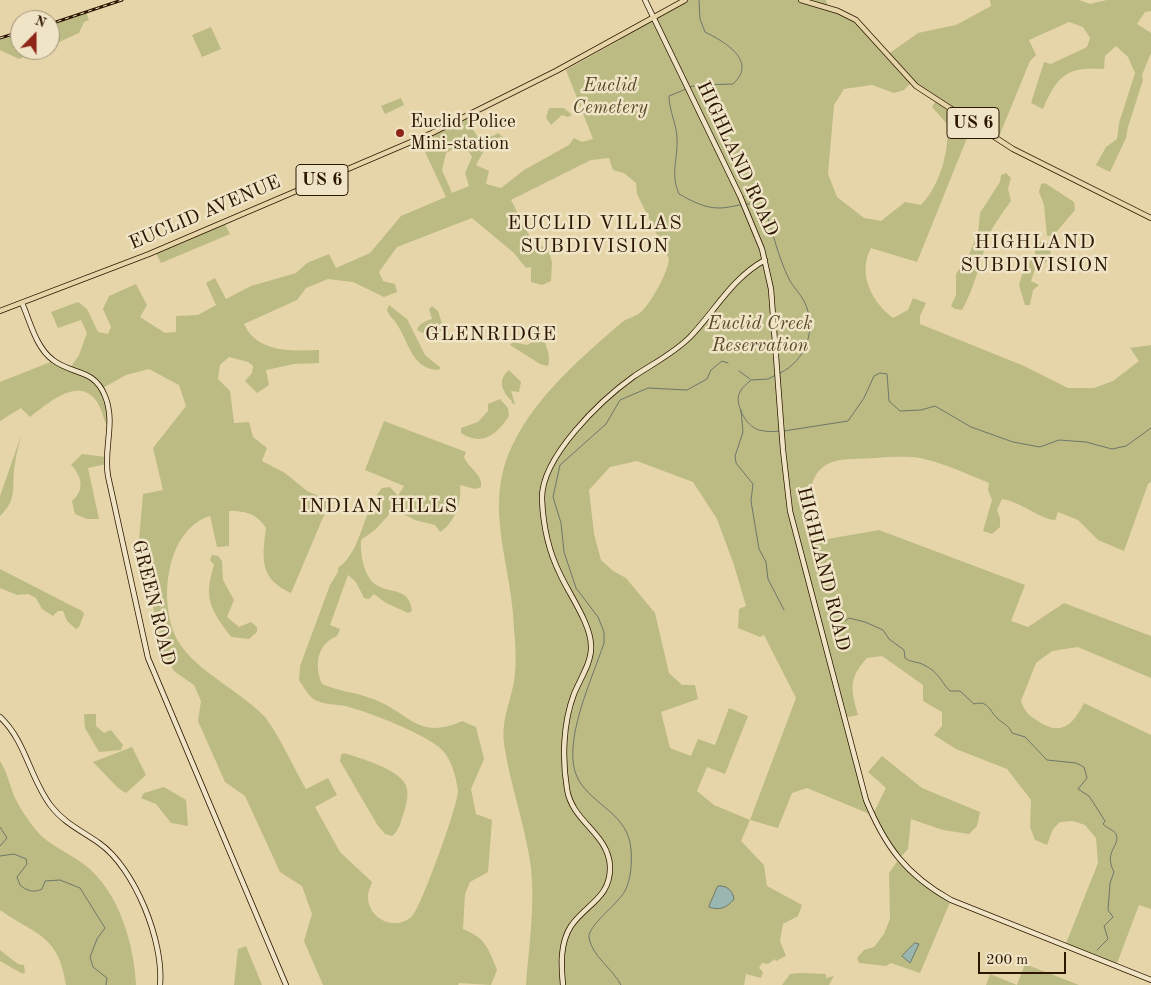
<!DOCTYPE html>
<html>
<head>
<meta charset="utf-8">
<style>
  body { margin:0 }
  #map { position:relative; width:1151px; height:985px; overflow:hidden; background:#e6d5a8; font-family:"Old Standard TT",serif }
  canvas { display:block }
  .north { position:absolute; left:10px; top:10px; width:50px; height:50px; box-sizing:border-box; background:#efe4c6; border:1px solid #a19277; border-radius:50%; rotate:22deg; font-size:14px; font-weight:700; line-height:20px; text-align:center; color:#2d1600 }
  .north::after { content:''; display:block; margin:auto; width:18px; height:22px; background:#8f2418; clip-path:polygon(50% 0,100% 100%,50% 72%,0 100%) }
  .scale { position:absolute; left:978px; top:952px; width:88px; height:22px; box-sizing:border-box; border:2px solid #2d1600; border-top:0; padding-left:6px; font-size:15px; line-height:18px; white-space:nowrap; color:#2d1600; -webkit-text-stroke:4px #efe4c6; paint-order:stroke }
</style>
</head>
<body>
<div id="map">
<canvas width="1151" height="985"></canvas>
<div class="north">N</div>
<div class="scale">200 m</div>
</div>
<script>
const g = document.querySelector('canvas').getContext('2d');
g.lineJoin = 'round';
function fillPath(path, color) { g.fillStyle = color; g.fill(path, 'evenodd'); }
function trace(path, color, width, dash) { g.strokeStyle = color; g.lineWidth = width; g.lineCap = dash ? 'butt' : 'round'; g.setLineDash(dash || []); g.stroke(path); }
function write(font, color, halo, rows, align = 'center') {
  g.font = font + ' "Old Standard TT",serif'; g.lineWidth = 5; g.setLineDash([]); g.textBaseline = 'middle'; g.strokeStyle = halo; g.fillStyle = color; for (const [text, x, y, turn = 0] of rows) {
    g.save(); g.translate(x, y); g.rotate((+turn || 0) * Math.PI / 180); g.textAlign = isNaN(turn) ? turn : align; if (halo) g.strokeText(text, 0, 0); g.fillText(text, 0, 0); g.restore();
  }
}
const green = new Path2D(`
  M685,0H811V5L815,4L814,0H826L828,8L852,17L887,55L918,33L956,25L991,6L990,0H1079L1090,4L1107,0H1151V11L1145,12L1137,24L1151,33V53L1142,75L1143,80L1128,127L1126,138L1110,172L1096,165L1106,147L1117,139L1119,123L1135,73L1128,57L1116,46L1105,56L1104,69C1067,66 1057,76 1043,109L1031,103L1044,62L1051,64L1087,47L1090,38L1083,27L1069,22L1029,40L1036,55L1030,61L998,139L973,123L917,262L871,248C857,274 872,302 893,318L908,310L913,298L926,303L920,316V324L1024,366L1068,388H1094L1113,381L1139,361L1130,348L1151,345V482L1148,484L1124,551L1098,540L1078,520L1058,512L1055,520C1039,519 1022,502 1002,499L997,510L1000,518V527L992,534L983,531L992,500L988,490L989,483C967,474 944,463 920,458C906,456 889,457 874,458C861,459 844,458 832,462C800,474 810,519 822,540L879,530L1025,585L1011,621L1028,627L1064,603L1151,636V678L1078,647L1052,651L1036,663L1021,701C1025,712 1028,715 1038,721C1061,737 1073,725 1084,703L1151,735V909L1139,905L1116,966L1065,946L1098,863L1096,838L1085,825L1073,821L1060,822L1053,829L1047,845L1035,840L1030,827L1031,800L1007,769L956,749L934,735L942,726V712L923,701V685L882,656L867,658C848,679 851,689 858,715L844,718L866,800L873,814L886,788L868,772L882,756L922,788L980,812L977,826L969,834L943,830L911,819L908,849L899,859L912,873L951,900L920,973L891,963L886,966L859,963L857,958L864,950L874,947L884,934L890,919L889,873L899,859L872,815L807,788L792,793L778,828L750,820L741,841L764,865L767,886L802,905L798,916L783,924L780,941L786,956L776,961L775,959L768,964L762,963L759,968L763,972L761,978L746,974L744,985H526C529,945 536,902 530,861C524,822 510,784 504,744C501,716 513,698 515,673C517,654 514,633 513,614C509,564 490,517 504,467C522,408 576,362 621,323C627,318 636,317 642,311C652,301 668,272 669,259L637,194L636,183L624,173L613,170L609,158L591,160L511,200L536,249L547,245L552,262L551,281L542,285L531,282V267L526,268L514,253L472,218L397,247L379,272L383,281L395,284L397,292L384,297L353,282L328,279L306,288L297,300L244,324C257,353 292,351 319,350V363L294,364L266,370L269,385L257,393L245,381L252,373L253,366L248,362L229,357L220,365L218,379L230,391L234,423L249,422L253,437L267,448L262,461L285,473L307,491L330,501L291,593C259,579 262,558 266,528C257,514 246,511 229,511V546L217,547L210,516C164,530 157,609 180,644C196,670 241,692 264,716C277,731 295,770 306,789L328,778L337,795L315,807L340,852L372,882C371,886 368,891 368,896C367,919 397,933 413,915C422,904 459,803 458,790C456,777 452,762 444,752C432,736 366,711 345,706C335,704 325,705 315,700C309,697 303,686 299,680L300,666L330,585L338,572V568C363,550 362,510 382,488L390,487L398,496L404,486L365,470L384,421L466,452L464,457C469,469 483,474 481,487L475,489L460,485C462,501 455,523 440,532L435,525L415,520L394,509L376,529L361,540C360,554 364,579 378,586C394,594 409,588 412,611L408,613L386,603L374,594L369,599L364,598L356,582L348,575L330,625L340,629L337,636C317,644 314,665 322,684C338,691 354,692 370,698C408,710 417,742 462,721L476,727L484,759L471,789L476,814L492,820L488,872L470,882L465,894L463,929C485,938 488,947 497,970L491,985L459,983L458,985H323L304,941L312,914L302,886L280,872L245,796L225,782L198,721L201,701L194,685L174,671L162,650L139,540L143,494L163,490L153,448L186,406L179,385L149,369L126,375L101,389L111,422L106,424C103,416 100,405 95,399C76,377 46,405 30,417L21,408L0,421V382L53,361L70,368L79,355L87,333L81,320L58,328L51,312L78,302L87,309L98,332L108,334L111,327L103,309L109,296L136,284L147,305L140,317L165,333L176,332V316L198,315L216,305L206,283L215,278L226,299L251,286L296,273L307,263L329,254L336,268L370,253L401,216L446,197L419,139L466,117L478,138L493,136L498,133L504,138L492,142V147L487,145L476,165L489,171L486,184L501,188L524,170L569,145L574,138L582,142L593,139L566,70L620,40V36ZM912,82L937,99L932,107L948,125C948,153 941,184 921,205L905,202L881,221L864,218L837,197L828,174L834,105L844,89L872,85L894,93L904,90ZM464,143L472,157L465,173L469,186L452,193L442,170L446,153ZM637,461L693,482L717,519L734,565L746,606L739,609L738,628L760,637L764,635L796,698L750,820L714,805L697,791L707,767L725,774L748,716L729,708L715,745L698,739L691,756L670,748L661,712L698,699L695,685H682L669,673L655,613L626,578L613,571L601,560L594,534L589,490L610,467Z
  M86,12L89,20L84,22L79,33L50,46V24Z
  M211,27L221,49L202,57L192,35Z
  M20,34V50H40L19,59L0,50V40Z
  M401,98L404,105L385,114L381,106Z
  M549,108H564L572,115L568,117L562,115L551,125L546,118Z
  M1006,173L1011,178L1008,189L1011,201C1006,208 990,230 988,237C981,260 974,289 962,310L955,309L951,306L956,295V274L968,257L978,233L980,213L1000,182L1001,175Z
  M1045,183L1074,202L1075,210L1053,236H1047L1044,205L1039,192L1041,184Z
  M224,222L230,234L161,263L155,251Z
  M1037,241L1052,244C1051,257 1047,264 1035,269L1031,281L1039,285L1033,290L1030,305H1025L1019,285L1025,264L1035,258V245Z
  M389,305L407,319L425,355L441,368L438,370C411,369 409,341 396,323C393,318 389,316 387,310Z
  M432,306L438,311L444,330L423,333L417,330C419,323 426,321 432,319L429,309Z
  M538,339L544,340C547,349 551,356 548,366L540,364L510,345L513,342L527,345Z
  M509,370L521,382L519,392L511,391L515,404L511,403L512,401C502,392 497,380 509,370Z
  M500,399L508,408L509,416C497,434 483,447 461,433V428L478,422L488,411V404Z
  M21,436C19,445 16,454 15,463C11,485 19,498 0,516V496Z
  M82,454L106,457V464L88,468L99,519H87L75,514L72,501C85,490 82,476 71,465Z
  M212,555L218,556L222,561L223,580L234,600L227,617L239,627L251,622L257,627V632L249,639L231,637C211,610 203,599 214,565L210,560Z
  M0,569L82,611L84,614L79,627L76,629L67,621L63,611H58L53,616L42,609L36,598L28,594L17,595L0,588Z
  M84,714H96V726L104,733L111,730L123,745L121,750L99,752L85,728Z
  M132,747L146,775L126,793L118,788L93,762Z
  M344,753C360,758 394,768 404,782C410,790 407,803 404,812C401,821 399,831 392,836L385,834L378,826L340,761L341,755Z
  M0,761C8,773 10,788 16,800C21,810 29,821 35,829C49,846 68,852 85,865C119,892 134,943 136,985H66C58,934 37,936 0,910Z
  M164,787L186,800L188,826L171,823L156,804L141,798L144,793Z
  M246,946L262,985H234L238,949Z
  M0,950L18,964L24,965L25,972L23,974L0,961Z
  M1025,964L1079,985H986L990,974L1017,985Z
  M800,973L826,974V978L834,976L829,985H782L790,974Z`);
const water = new Path2D(`
  M718,886C727,885 733,891 734,899C727,908 719,911 709,907Z
  M915,943L919,944L910,963L902,956Z`);
const stream = new Path2D(`
  M689,87L699,85L733,84C758,61 725,42 705,32L700,19L699,0
  M686,89L669,96C669,111 677,125 677,139C678,160 670,173 679,194C692,201 704,208 719,208C736,208 750,198 765,210C773,232 778,257 789,279C793,287 800,293 804,301C818,328 806,361 780,373
  M739,371L750,379
  M776,375L768,379L751,380C747,384 742,387 740,392C734,402 744,421 753,427C759,432 772,432 780,431
  M741,410L743,432L735,456L736,463L753,484L751,501L759,549L766,562L768,579L784,610
  M784,431L848,421L864,398L874,376L880,373L887,374L889,401L900,411L921,410L935,406L971,427L1013,442L1040,447L1059,440L1086,442L1112,449L1126,446L1151,428
  M845,621L849,618L865,622L883,630L889,639L904,650L905,658C911,663 917,661 924,665C940,673 940,681 950,691H960L974,704C988,700 989,710 997,718C1003,724 1008,724 1012,733L1025,737L1047,760L1076,763L1084,767L1087,778L1078,789L1089,796L1105,821L1103,824C1107,828 1115,831 1116,834C1121,846 1103,851 1114,872L1110,883L1108,910L1113,917L1104,926L1108,939L1097,950
  M0,827L7,838L0,846
  M0,856L14,854L26,859L27,864L17,877L20,885C27,891 34,893 42,889L45,881L60,880L80,888L105,928L97,939L90,957L93,967L107,978L106,985
  M621,985C613,969 592,956 589,938C587,926 618,904 625,891C631,879 632,863 631,850C629,814 593,806 578,779C560,745 593,677 604,643V632L598,617L576,588L564,552L561,523L553,497L560,465L606,424L620,400L648,388L687,390L707,379L711,370L722,361L728,363`);
const secondary = new Path2D(`
  M645,0L740,196L762,249L771,289L783,450L790,511L866,800C885,846 906,875 951,900L1151,980
  M22,303C30,321 36,348 53,360C72,375 94,368 105,396C116,423 103,449 108,476L148,658L286,985
  M0,717C26,741 30,779 51,806C64,823 82,831 99,843C135,868 164,942 160,985
  M563,985C561,965 560,943 571,926C586,904 611,898 610,866C608,833 572,822 567,789C562,759 563,723 574,694C580,679 592,662 591,646C591,624 569,594 560,574C549,552 543,524 542,499C541,457 601,400 633,377C652,364 673,354 690,337C715,311 732,278 765,260`);
const primary = new Path2D(`
  M801,0L838,11L856,20L916,86L1013,149L1151,218
  M0,311L149,254L432,133L556,71L685,0`);
const rail = new Path2D(`
  M50,24L122,0
  M0,38L20,32`);
const markers = [
  [400,133,5,"#8f2418"]
];
const shields = [
  [973,123,52],
  [322,180,52]
];
const shieldNames = [
  ["US 6",973,123],
  ["US 6",322,180]
];
const parkNames = [
  ["Euclid",610,86],
  ["Cemetery",610,108],
  ["Euclid Creek",760,324],
  ["Reservation",760,346]
];
const poiNames = [
  ["Euclid Police",410,122],
  ["Mini-station",410,144]
];
const streetNames = [
  ["HIGHLAND ROAD",737,159,65],
  ["EUCLID AVENUE",205,213,-23],
  ["HIGHLAND ROAD",823,569,76],
  ["GREEN ROAD",153,603,76]
];
const neighbourhoodNames = [
  ["EUCLID VILLAS",595,224],
  ["SUBDIVISION",595,247],
  ["HIGHLAND",1035,243],
  ["SUBDIVISION",1035,266],
  ["GLENRIDGE",491,335],
  ["INDIAN HILLS",379,507]
];
fillPath(green, '#bcbb83');
fillPath(water, '#99b7b0');
trace(water, '#6e776a', 1);
trace(stream, '#6e776a', 1);
trace(secondary, '#2d1600', 6);
trace(primary, '#2d1600', 6);
trace(secondary, '#efe4c6', 4.5);
trace(primary, '#e6d5a8', 4.5);
trace(rail, '#2d1600', 3);
trace(rail, '#efe4c6', 1, [4]);
for (const [x, y, r, color] of markers) { const dot = new Path2D(); dot.arc(x, y, r, 0, 2 * Math.PI); g.fillStyle = color; g.fill(dot); trace(dot, '#efe4c6', 2); }
for (const [x, y, w] of shields) { const box = new Path2D(); box.roundRect(x - w / 2, y - 15.5, w, 31, 4); g.fillStyle = '#efe4c6'; g.fill(box); trace(box, '#2d1600', 1); }
write('bold 18px', '#2d1600', null, shieldNames);
write('italic 19px', '#584827', '#efe4c6', parkNames);
write('19px', '#2d1600', '#efe4c6', poiNames, 'left');
write('19px', '#2d1600', '#efe4c6', streetNames);
g.letterSpacing = '1px';
write('20px', '#2d1600', '#efe4c6', neighbourhoodNames);
g.letterSpacing = '0px';
</script>
</body>
</html>
